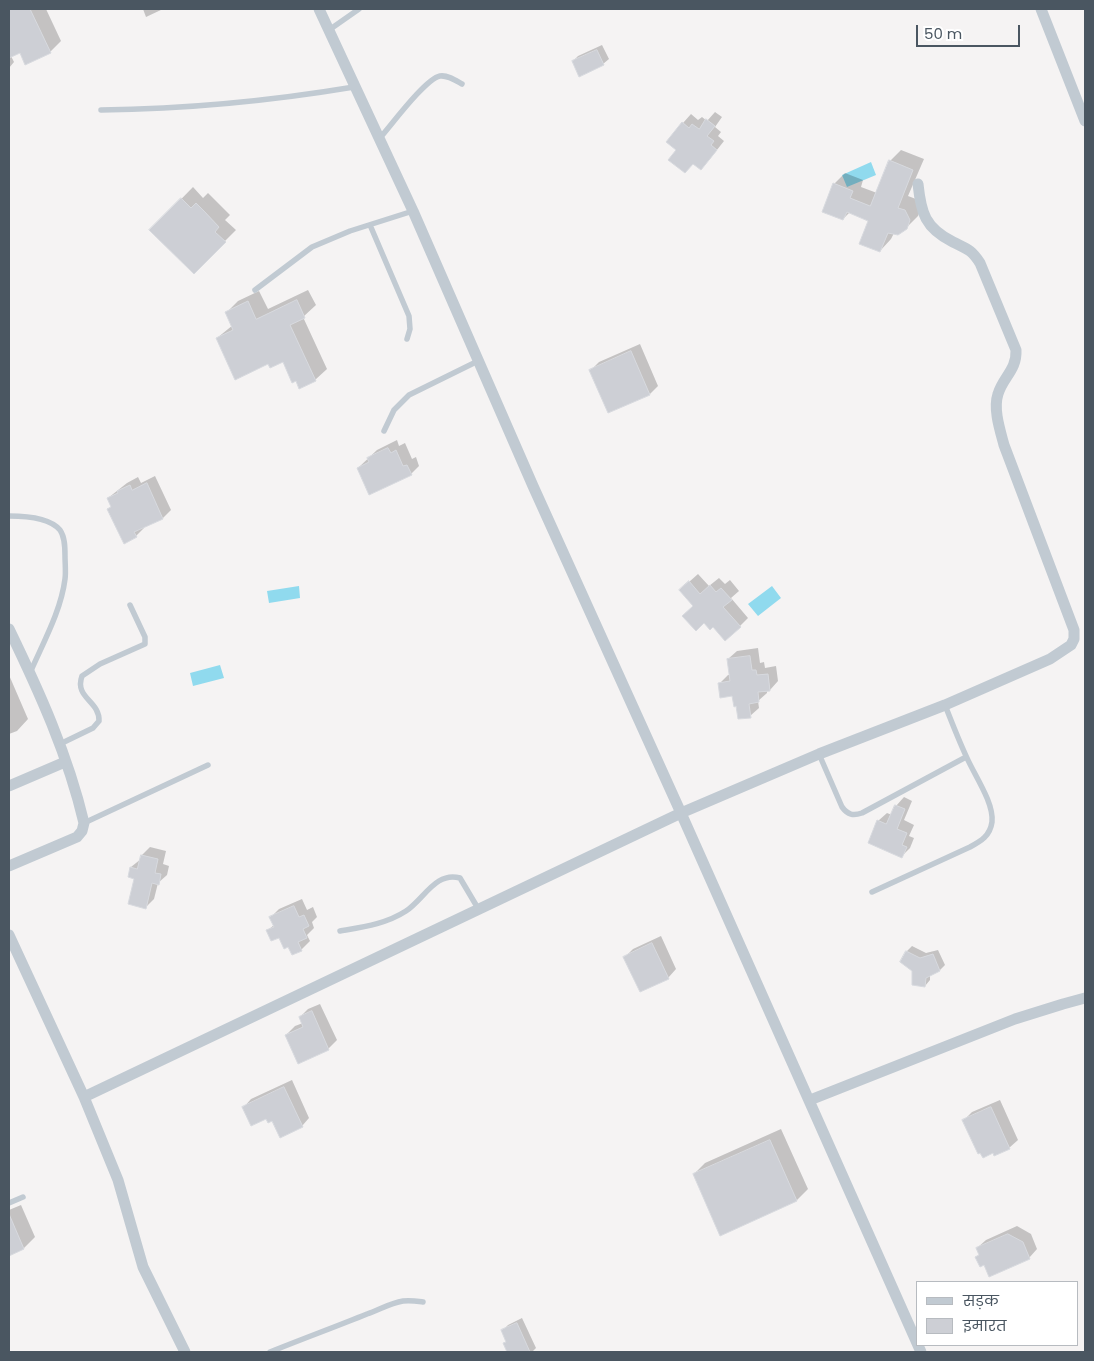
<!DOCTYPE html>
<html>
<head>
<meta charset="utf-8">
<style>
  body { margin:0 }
  #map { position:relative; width:1094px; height:1361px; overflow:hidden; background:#f5f3f3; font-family:Poppins,"Noto Sans Devanagari",sans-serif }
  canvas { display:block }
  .frame { position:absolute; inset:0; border:10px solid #4a5661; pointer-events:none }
  .legend { position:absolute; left:916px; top:1281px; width:162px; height:65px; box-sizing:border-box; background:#fff; border:1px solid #b7bbc0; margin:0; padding:6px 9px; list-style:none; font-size:15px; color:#4a5661 }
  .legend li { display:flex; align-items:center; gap:10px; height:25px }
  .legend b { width:25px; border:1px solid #b7bbc0 }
  .scale { position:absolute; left:916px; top:25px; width:104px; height:22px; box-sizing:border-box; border:2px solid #4a5661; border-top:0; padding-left:6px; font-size:15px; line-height:18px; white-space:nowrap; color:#4a5661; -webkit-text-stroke:4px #fff; paint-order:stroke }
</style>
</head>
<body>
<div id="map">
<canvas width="1094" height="1361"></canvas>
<div class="frame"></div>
<ul class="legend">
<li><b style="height:6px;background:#c1cad2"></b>सड़क</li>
<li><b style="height:14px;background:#cdcfd5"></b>इमारत</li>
</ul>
<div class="scale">50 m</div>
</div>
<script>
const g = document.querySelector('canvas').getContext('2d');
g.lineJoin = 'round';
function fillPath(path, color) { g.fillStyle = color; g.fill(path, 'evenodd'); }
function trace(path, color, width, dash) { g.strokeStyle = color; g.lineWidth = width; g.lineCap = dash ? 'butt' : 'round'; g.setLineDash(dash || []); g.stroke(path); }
const water = new Path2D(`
  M871,162L876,175L847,187L842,175Z
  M299,586L300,598L269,603L267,591Z
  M772,586L781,598L758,616L748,604Z
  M220,665L224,678L193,686L190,673Z`);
const shadow = new Path2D(`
  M9,9H46L61,41L50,52H21L11,56L14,62L9,68Z
  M143,9H163L146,17Z
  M602,45L609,59L603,64L573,61L578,56Z
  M715,112L722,117L715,127L721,132L718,136L724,141L709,160L678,150L683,123L691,114L698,120L702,117L707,121Z
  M901,150L924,159L908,196L916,199L921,208L918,216L906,228L894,233L891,239L880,251L870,220L850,212L843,219L834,184L845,173L863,180L861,187L877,193L890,161Z
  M193,187L203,198L208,193L230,215L225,220L236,230L194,272L151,230Z
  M308,290L316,305L303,317L327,369L315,380L283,361L269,363L217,338L233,325L227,312L238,301L259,291L268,309Z
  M640,344L658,386L650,394L591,370L599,362Z
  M397,440L399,446L405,443L412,459L416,457L419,466L411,474L358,468L377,450Z
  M155,476L171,510L163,518L144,527V528L136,536L109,509L112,506L108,498L127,483L138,477L141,483Z
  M698,574L709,586L719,578L725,584L730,580L739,591L731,598L748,618L740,626L694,606L689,582Z
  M758,648L760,663L764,662L765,668L776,666L778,681L770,690H767V693L758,701L759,708L750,716L733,695L719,684L728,675H731L728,659L737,651Z
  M9,675L28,719L17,731L9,734Z
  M904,797L912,801L904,820L914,825L909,836L914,838L910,848L902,856L878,821L887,813L892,815L896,806Z
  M150,847L166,851L163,864L169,866L167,875L158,883L154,899L146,907L131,867L141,859L142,855Z
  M302,899L307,910L313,907L317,917L312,922L314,928L307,935L310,941L302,949L293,953L289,945L279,936L268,930L274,925L271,917L279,909Z
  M661,936L676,969L668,978L625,957L633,949Z
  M912,946L926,953L938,950L945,965L940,970L930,974V980L925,986L913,970L901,962L907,951Z
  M320,1004L337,1040L328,1049L286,1035L295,1026L303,1023L300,1017L308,1009Z
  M292,1080L309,1118L302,1126L272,1119L244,1107L251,1099Z
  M1000,1100L1018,1140L1009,1148L964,1120L972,1112Z
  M781,1129L808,1189L797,1200L694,1174L705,1163Z
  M21,1205L35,1237L24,1248L9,1254V1210Z
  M1017,1226L1031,1234L1037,1249L1029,1258L980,1254L977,1248L986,1240Z
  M522,1318L536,1348L532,1352H513L503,1330L508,1325Z`);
const building = new Path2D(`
  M9,9H30L51,53L25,65L20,53L9,58Z
  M597,50L604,65L579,77L572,61Z
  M706,119L715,126L707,136L714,141L711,145L717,150L701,170L693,164L685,173L668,160L676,150L666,142L682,122L689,128L692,124L699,129Z
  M889,160L913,170L898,208L905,210L910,220L907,229L898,235L888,233L880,252L859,244L868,221L847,212L843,220L822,212L833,183L853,191L850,198L870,206Z
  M181,198L191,208L196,203L204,211L219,227L215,232L226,242L194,274L149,230Z
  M297,300L305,318L290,325L316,381L299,389L296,381L292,383L283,362L270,368L268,364L235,380L216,338L233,330L225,312L248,301L256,319Z
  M631,351L650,395L608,413L589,370Z
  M388,448L391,453L396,450L403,466L407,465L412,475L369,495L357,468L369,462L367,458Z
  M147,483L163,519L134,532L137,537L124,544L107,509L111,507L107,498L118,493L117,491L130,485L132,490Z
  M689,581L700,594L710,585L716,592L721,588L732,600L723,607L741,627L725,641L713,627L710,630L704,623L696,631L682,616L693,606L679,590Z
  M750,656L752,670H756L757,675L768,674L770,691L758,692L759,702L749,704L751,718L738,719L736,706L734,707L732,696L720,698L718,683L730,681L727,659Z
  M895,805L905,809L897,829L907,833L902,845L907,847L902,858L868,843L877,820L886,824Z
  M141,855L158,859L155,873L161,874L159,885L152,883L146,909L128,904L134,879L128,877L130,867L137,869Z
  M294,906L299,917L304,915L309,926L303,929L307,938L298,942L302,951L292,955L288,947L284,949L279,938L271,941L266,930L274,927L269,917Z
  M652,943L669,979L640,992L623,957Z
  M906,951L920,958L933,954L940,971L926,978L925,987L912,985V971L900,962Z
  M312,1011L329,1050L298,1064L285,1035L303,1027L299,1017Z
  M284,1087L303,1127L280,1138L272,1121L268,1123L266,1119L251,1126L242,1107Z
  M991,1107L1010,1149L994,1156L993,1153L983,1158L980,1153L978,1154L962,1120Z
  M770,1140L797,1201L720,1236L693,1174Z
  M9,1214L24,1249L9,1256Z
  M1008,1234L1023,1242L1030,1259L989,1277L984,1265L980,1267L975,1257L979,1255L976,1248Z
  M517,1323L530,1352H507L503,1343L506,1342L501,1330Z`);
const lane = new Path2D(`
  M329,30L359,9
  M101,110C186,109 270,101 354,87
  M379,139C390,127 425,79 440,76C448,75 455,80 462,84
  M370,225L409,316L410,329L407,339
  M255,290L312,247L350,231L413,211
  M384,431L394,410L409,395L478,361
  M9,516C24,516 49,517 60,530C65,537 65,548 65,556C65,563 66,572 65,579C61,611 43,643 30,673
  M60,744L93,728L99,721C100,701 74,698 82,676L100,664L145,644V637L130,605
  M819,754L842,807C848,815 853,816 862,813L966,757
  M84,823L208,765
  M872,892L970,847C981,841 990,836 992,822C994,803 975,776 967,758C959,741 952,723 945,705
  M340,931C363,927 386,924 406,911C424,899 436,871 460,878L479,910
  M9,1203L23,1197
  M270,1352C302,1339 335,1327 367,1314C379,1310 390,1303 403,1301C410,1300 416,1301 423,1302`);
const street = new Path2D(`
  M319,9L413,211L533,486L681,813L921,1352
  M1041,9L1085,121
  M9,629C39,691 68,755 84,823L82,831L77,837L9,866
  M9,786L65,762
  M9,935L84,1097L118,1180L143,1267L185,1352
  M84,1097L681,813L819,754L945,705L1050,659L1071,645L1074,639V630L1004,445C1000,430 993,409 998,394C1003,377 1017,370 1016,350L980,263C971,249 967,249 953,242C925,228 921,213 918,184
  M810,1100L1015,1019L1063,1004L1085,998`);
fillPath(water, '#90daee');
fillPath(shadow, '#0003');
fillPath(building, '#cdcfd5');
trace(building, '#d7d9de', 1);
trace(lane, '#c1cad2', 5.5);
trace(street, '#c1cad2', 11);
</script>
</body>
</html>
